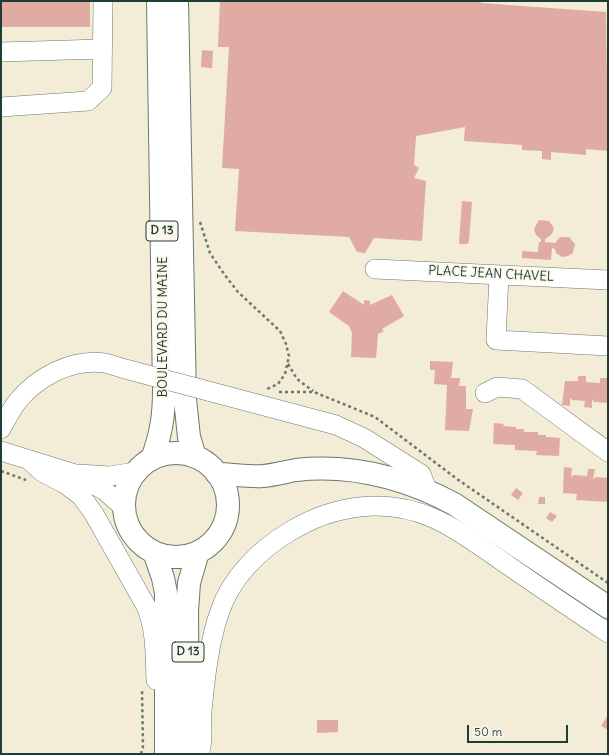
<!DOCTYPE html>
<html>
<head>
<meta charset="utf-8">
<style>
  body { margin:0 }
  #map { position:relative; width:609px; height:755px; overflow:hidden; background:#f3ecd6; font-family:Delius,sans-serif }
  canvas { display:block }
  .frame { position:absolute; inset:0; border:2px solid #1f3d34; pointer-events:none }
  .scale { position:absolute; left:467px; top:725px; width:101px; height:18px; box-sizing:border-box; border:2px solid #1f3d34; border-top:0; padding-left:5px; font-size:12px; line-height:14px; white-space:nowrap; color:#1f3d34; -webkit-text-stroke:3px #fbf7ec; paint-order:stroke }
</style>
</head>
<body>
<div id="map">
<canvas width="609" height="755"></canvas>
<div class="frame"></div>
<div class="scale">50 m</div>
</div>
<script>
const g = document.querySelector('canvas').getContext('2d');
g.lineJoin = 'round';
function fillPath(path, color) { g.fillStyle = color; g.fill(path, 'evenodd'); }
function trace(path, color, width, dash) { g.strokeStyle = color; g.lineWidth = width; g.lineCap = dash ? 'butt' : 'round'; g.setLineDash(dash || []); g.stroke(path); }
function write(font, color, halo, rows, align = 'center') {
  g.font = font + ' Delius,sans-serif'; g.lineWidth = 4; g.setLineDash([]); g.textBaseline = 'middle'; g.strokeStyle = halo; g.fillStyle = color; for (const [text, x, y, turn = 0] of rows) {
    g.save(); g.translate(x, y); g.rotate((+turn || 0) * Math.PI / 180); g.textAlign = isNaN(turn) ? turn : align; if (halo) g.strokeText(text, 0, 0); g.fillText(text, 0, 0); g.restore();
  }
}
const building = new Path2D(`
  M1,1H90V27H1Z
  M220,1H481V3L606,12L608,151L586,149V155L551,152V160L542,159V151L522,150V145L464,141L465,127L416,136L414,165L419,168L414,178L426,181L422,241L374,238L365,253L357,252L349,237L235,231L239,169L222,168L229,47H218Z
  M202,50L213,51L212,68L201,67Z
  M462,201L472,202L469,242L467,244H460L459,242Z
  M539,220L549,221L554,228L552,234L545,239V242L555,243L560,237H569L575,244L573,253L568,256L562,257L556,253L555,249L552,248L551,260L522,258V251L538,252L539,242H541V239L536,235L534,229Z
  M343,291L364,305V300L370,301V305L392,295L404,316L382,329L384,331L378,334L376,358L351,357L352,333L349,326L329,312Z
  M430,361L453,362L451,378H460L459,386H466V409H473L469,431L445,430L447,385L434,384L435,370H430Z
  M578,376H586V382L600,383V378H608V403L594,402L592,399V408L584,407L585,401L572,400L570,398V406L562,405L565,381H578Z
  M494,423L504,424L503,426L516,427V429H524V432H538V435H546V437L560,438L559,456L536,455L537,451L515,450V445L493,444Z
  M564,467L572,468L571,477L574,475L587,476L588,469H595L593,479L596,477L608,478V502L576,500L577,494L563,493Z
  M516,488L523,493L518,500L511,495Z
  M539,497H545V504H538Z
  M550,512L557,516L552,522L546,518Z
  M608,715V730L601,726Z
  M317,720H338V732L317,733Z`);
const path = new Path2D(`
  M200,222L210,253L224,274L238,292L280,331L286,344L289,356L285,374L278,384L265,390
  M288,364L297,379L313,391
  M279,392H314L375,417L457,479L608,583
  M1,471L26,480
  M141,754L143,747L142,689`);
const minor = new Path2D(`
  M1,52L101,49
  M1,107L88,101L102,88L103,1
  M375,269L608,280
  M499,275L496,340L608,346
  M208,391L336,425L364,438L421,474L427,489
  M485,393L497,387L522,389L608,452
  M1,429C6,420 11,410 17,402C37,377 72,358 105,363C113,365 121,368 129,370
  M1,451L72,473L104,490L123,507
  M29,460L42,472L65,484L81,496L94,514L146,606C156,630 155,654 156,680
  M79,474L110,476L135,472
  M199,754C204,742 201,724 202,711C205,680 209,641 220,611C231,578 259,550 289,532C333,505 385,497 433,518C457,528 487,551 509,566C542,589 575,611 608,633`);
const major = new Path2D(`
  M177,1L185,399L189,437L195,457
  M124 505a52 52 0 1 1 104 0a52 52 0 1 1-104 0Z
  M152,459C161,434 164,417 164,390L158,1
  M217,474C232,474 248,477 263,476C274,475 285,472 296,470C352,464 405,478 454,504L608,607
  M154,552L163,578L166,593V754
  M188,754L187,611L189,583L198,552`);
const minorBridge = new Path2D(`
  M129,370L208,391`);
const shields = [
  [162,231,32],
  [188,652,32]
];
const shieldNames = [
  ["D 13",162,231],
  ["D 13",188,652]
];
const streetNames = [
  ["PLACE JEAN CHAVEL",491,274,3],
  ["BOULEVARD DU MAINE",163,327,-90]
];
fillPath(building, '#e0aba3');
trace(minor, '#697a6d', 20);
trace(major, '#697a6d', 24);
trace(path, '#697a6d', 2.5, [3, 3]);
trace(minor, '#fff', 19);
trace(major, '#fff', 22);
trace(minorBridge, '#697a6d', 20, []);
trace(minorBridge, '#fff', 19);
for (const [x, y, w] of shields) { const box = new Path2D(); box.roundRect(x - w / 2, y - 10, w, 20, 3); g.fillStyle = '#fbf7ec'; g.fill(box); trace(box, '#1f3d34', 1); }
write('bold 12px', '#1f3d34', null, shieldNames);
write('13px', '#1f3d34', '#fbf7ec', streetNames);
</script>
</body>
</html>
